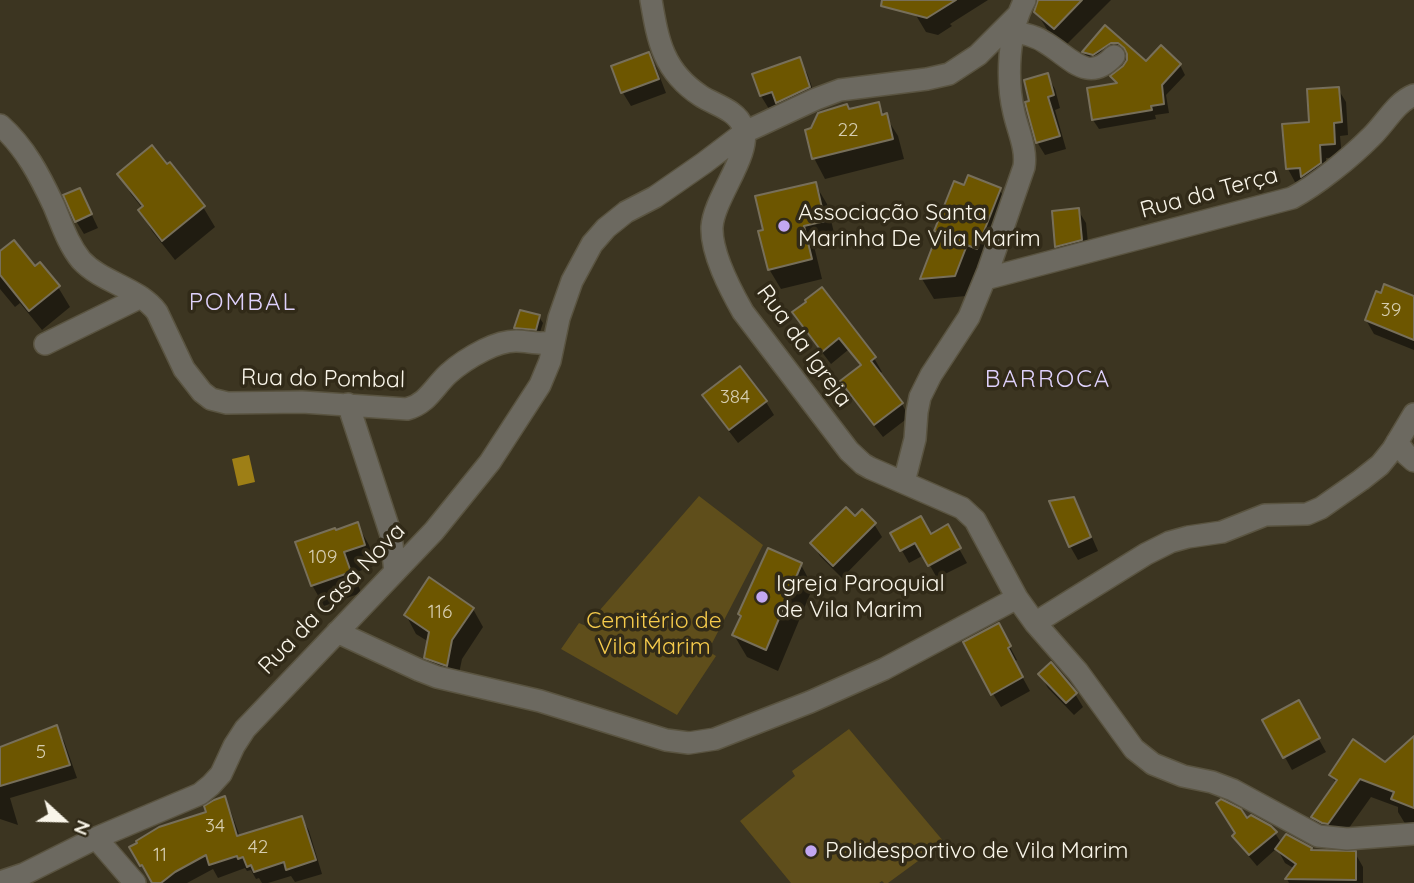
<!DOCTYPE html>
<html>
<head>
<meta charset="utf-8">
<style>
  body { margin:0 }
  #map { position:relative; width:1414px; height:883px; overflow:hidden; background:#3c3521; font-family:Quicksand,sans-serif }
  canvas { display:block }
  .north { position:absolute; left:28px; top:785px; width:70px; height:70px; -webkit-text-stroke:5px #312a18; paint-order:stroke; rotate:112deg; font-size:19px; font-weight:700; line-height:28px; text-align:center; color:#f9f5e9 }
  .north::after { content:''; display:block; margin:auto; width:24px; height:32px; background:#f9f5e9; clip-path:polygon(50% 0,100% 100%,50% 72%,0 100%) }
</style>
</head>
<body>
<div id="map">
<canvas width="1414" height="883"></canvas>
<div class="north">N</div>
</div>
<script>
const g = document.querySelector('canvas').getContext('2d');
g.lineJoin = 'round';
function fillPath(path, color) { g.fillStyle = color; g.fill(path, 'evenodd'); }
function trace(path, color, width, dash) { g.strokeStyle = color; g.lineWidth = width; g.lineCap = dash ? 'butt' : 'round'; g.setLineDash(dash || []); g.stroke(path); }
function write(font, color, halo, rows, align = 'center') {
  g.font = font + ' Quicksand,sans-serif'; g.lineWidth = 7; g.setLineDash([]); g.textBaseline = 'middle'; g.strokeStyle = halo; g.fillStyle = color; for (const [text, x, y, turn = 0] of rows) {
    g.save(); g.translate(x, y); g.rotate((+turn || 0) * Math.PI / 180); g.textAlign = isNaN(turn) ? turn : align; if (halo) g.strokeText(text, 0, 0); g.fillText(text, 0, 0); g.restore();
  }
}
const green = new Path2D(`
  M699,496L763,545L708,651L716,656L677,715L561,649L579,623L586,626Z
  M849,729L944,842L888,883H884L882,881L879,883H791L740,821L795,776L792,771Z`);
const water = new Path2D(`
  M249,455L255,482L238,486L232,459Z`);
const shadow = new Path2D(`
  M911,0H988L950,24L952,26L938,35L926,32L908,2Z
  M1053,0H1111L1065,46L1048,31L1037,13Z
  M1105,27L1146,63L1161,48L1180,65L1185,75L1166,95L1169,113L1155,115L1156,119L1099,129L1093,120L1116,85L1112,77L1124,67L1128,60L1129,55L1124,52H1117L1089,61L1084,52Z
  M648,54L656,67L666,93L631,106L623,93L613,67Z
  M799,59L807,73L817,101L779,106L769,109L761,96L754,75Z
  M1047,75L1055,89L1060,108L1055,110L1066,149L1045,155L1037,142Z
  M1338,89L1346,102L1348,135L1340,136L1342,157L1326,158L1328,177L1295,182L1288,169L1311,124Z
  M878,104L898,136L904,159L825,179L814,158L813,130L849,111Z
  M119,174L203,207L215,227L175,260L152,231L140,211L143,209L131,194Z
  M815,184L827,204L836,241L814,246L822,279L781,289L769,269L765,231Z
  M965,187L999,189L1011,209L988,268L978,264L966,296L934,299L922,279L939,235L936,231Z
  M80,190L98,228L84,234L76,221Z
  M1078,210L1086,223L1089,253L1065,260L1057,246Z
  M0,257L35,269L58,287L70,307L42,330L20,303L15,307L0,289Z
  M822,289L874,358L882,372L879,374L902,404L909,417L883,437L850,395L842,381L861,367L848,350L831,364L802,326L794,313Z
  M1414,300V350L1374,334L1366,320Z
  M539,317L543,323L539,335L520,334L516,328Z
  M740,368L766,402L774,415L738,443L712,409L704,395Z
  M1073,498L1081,512L1098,551L1078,560L1070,546Z
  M855,519L874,524L882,537L842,578L820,556L812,543Z
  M357,524L369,545L376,565L354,573L361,593L324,606L312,585L335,532Z
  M947,527L967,563L937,578L924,555L909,563L892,533L930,536Z
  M801,565L813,587L778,671L747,657L734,635Z
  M473,609L483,627L462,659L457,683L437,676L426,658L429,642L416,634L406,615Z
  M998,625L1017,660L1014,662L1030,691L1001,707L993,694Z
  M1040,674L1075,694L1083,707L1074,715L1048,688Z
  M1298,702L1326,752L1292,770L1265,721Z
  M56,728L64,741L77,778L10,798L18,825L0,819V760Z
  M1414,739V832L1409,830L1398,812V807L1371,797L1339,842L1324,836L1313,818L1336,783L1331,775L1386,764Z
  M224,798L231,812L240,837L302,818L309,831L322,874L295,882L291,876L268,883H262L259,878L256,879L251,870L247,871L245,868L218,878L213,869L187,883H154L151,878L149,879L132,848L209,813Z
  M1247,821L1275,833L1282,844L1311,849L1312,851L1355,853L1363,867V883H1289L1287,879L1295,869L1285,863L1277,848L1257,866L1241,847L1234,836Z`);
const building = new Path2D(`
  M882,0H956L927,18L881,6Z
  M1038,0H1082L1054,29L1034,12Z
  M1105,25L1146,61L1161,45L1181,64L1162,85L1164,104L1151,106L1152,110L1092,120L1087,88L1117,83L1110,76L1123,66L1127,60V54L1124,48L1118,43H1111L1093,55L1082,52Z
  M649,52L659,79L621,93L611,66Z
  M800,57L810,87L776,103L772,92L760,96L752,74Z
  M1048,73L1054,95L1048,97L1060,136L1036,143L1027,110L1025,102L1029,101L1024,80Z
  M1339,87L1342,122L1334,123L1335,144L1320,145L1321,163L1301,177L1300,168L1286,169L1282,124L1309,122L1307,89Z
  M879,102L882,115L887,113L893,139L812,159L805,130L811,128L818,113L847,104L849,109Z
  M152,145L167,164L170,162L205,206L162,241L138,210L143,206L117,174Z
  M968,175L1001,188L977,249L967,245L955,276L920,279L938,232L934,231L954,181L964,185Z
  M816,182L825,221L804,226L812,259L768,270L758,231L763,230L755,196Z
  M80,188L92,214L75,222L63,195Z
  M1079,208L1082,240L1055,247L1052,211Z
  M14,240L35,266L40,262L60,286L29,311L0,275V251Z
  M1384,284L1414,296V340L1365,320L1376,291L1381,293Z
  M822,287L876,357L871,361L903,403L874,425L840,381L861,365L839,338L822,352L792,312L806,302L805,300Z
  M520,310L540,315L536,330L514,328Z
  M740,366L767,401L729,430L702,395Z
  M1074,497L1091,537L1069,547L1049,501Z
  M846,507L855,516L862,509L876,523L833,566L810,543Z
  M921,516L931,534L948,524L961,548L928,566L915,543L900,551L890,533Z
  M358,522L365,545L344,552L351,572L311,586L295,542L335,528L336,530Z
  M768,548L802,563L766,650L732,635L741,616L738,614Z
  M429,577L474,608L452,640L447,666L424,658L429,632L404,615Z
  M999,623L1011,646L1008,648L1023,677L991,695L963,642Z
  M1051,662L1077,693L1066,703L1038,674Z
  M1299,700L1320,738L1283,758L1262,720Z
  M57,725L70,765L0,786V747Z
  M1414,736V808L1391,799L1394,792L1360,779L1328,824L1322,823L1311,817L1337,780L1329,775L1353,739L1385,762Z
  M225,796L237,836L302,816L316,860L286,870L284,862L254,872L251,865L247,867L243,857L238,859L237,856L209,865L206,855L175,872L161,883H152L142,865L140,866L129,847L137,843L136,841L159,827L206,812L204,806L214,800Z
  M1221,799L1241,809L1247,818L1251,815L1271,826L1277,832L1249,855L1232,836L1235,833L1216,803Z
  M1286,834L1312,848L1311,850L1356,851V880L1285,879L1296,864L1275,849Z`);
const street = new Path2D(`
  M651,0C658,41 663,71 701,96C715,105 737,110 743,127C753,153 714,197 712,227C711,253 730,289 743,312L849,451L863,464L870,468L962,508L975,520L1017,598L1035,623L1078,672L1134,749L1153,764L1183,776L1212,782L1233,790L1318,836L1347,839L1414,834
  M1014,32C1025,34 1036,36 1046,43C1071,58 1088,84 1114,56
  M0,125C25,147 40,176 54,206C62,225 68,244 81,260C102,283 138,287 157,312L184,369L202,392L211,399L227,403L302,402L407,409C427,404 434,387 448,374C459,364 472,356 484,350C494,345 505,341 516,341C530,341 540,346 554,341
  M985,279L1292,198C1317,185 1351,157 1371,137C1385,124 1396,102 1414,95
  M45,344L141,297
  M348,404L391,535L395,572
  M1397,442L1406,454L1414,461
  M904,482L915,439L917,412L920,397L931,375L969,317L988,271L1024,167C1027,149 1018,131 1014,113C1006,80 1008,30 1025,0
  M1035,623L1146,554L1170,542L1188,537L1222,532L1265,515L1307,514L1321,508L1361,480L1380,465L1393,449L1414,414
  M337,632L419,670L437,677L540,701L666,740L689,743L715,739L810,702L884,669L1017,598
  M96,838L135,883
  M0,882L24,874L96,838L200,794L211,785L221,774L234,746L245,729L434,531L490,462L540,385L550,361L559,318L572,281L592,244L606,228L626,212L655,197L704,163L745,132L816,99L840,90L927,79L949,74L978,55L1017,16`);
const markers = [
  [784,226,7,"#c2a7f2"],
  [762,597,7,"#c2a7f2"],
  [811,851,7,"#c2a7f2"]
];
const numberNames = [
  ["22",848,130],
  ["39",1391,310],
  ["384",735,397],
  ["109",323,557],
  ["116",440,612],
  ["5",41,752],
  ["34",215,826],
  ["42",258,847],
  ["11",160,855]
];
const streetNames = [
  ["Rua da Terça",1209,193,-15],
  ["Rua da Igreja",804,346,54],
  ["Rua do Pombal",323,379,1],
  ["Rua da Casa Nova",332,599,-46]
];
const poiNames = [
  ["Associação Santa",798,213],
  ["Marinha De Vila Marim",798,239],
  ["Igreja Paroquial",776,584],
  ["de Vila Marim",776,610],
  ["Polidesportivo de Vila Marim",825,851]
];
const parkNames = [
  ["Cemitério de",654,621],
  ["Vila Marim",654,647]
];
const neighbourhoodNames = [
  ["POMBAL",243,303],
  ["BARROCA",1048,380]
];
fillPath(green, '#5f4e1b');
fillPath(water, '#9e7f16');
fillPath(shadow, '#0007');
fillPath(building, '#6d5600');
trace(building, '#776f5a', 2);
trace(street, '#5a5441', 24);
trace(street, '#6c6960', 21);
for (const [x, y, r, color] of markers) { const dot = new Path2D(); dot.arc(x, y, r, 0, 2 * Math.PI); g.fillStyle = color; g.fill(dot); trace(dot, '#312a18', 2.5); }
write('19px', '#d6cdaf', null, numberNames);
write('23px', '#f9f5e9', '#312a18', streetNames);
write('23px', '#f9f5e9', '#312a18', poiNames, 'left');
write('23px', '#f6cb4c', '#312a18', parkNames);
g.letterSpacing = '2px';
write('24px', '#dfd1fc', '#312a18', neighbourhoodNames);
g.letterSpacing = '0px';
</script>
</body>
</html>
